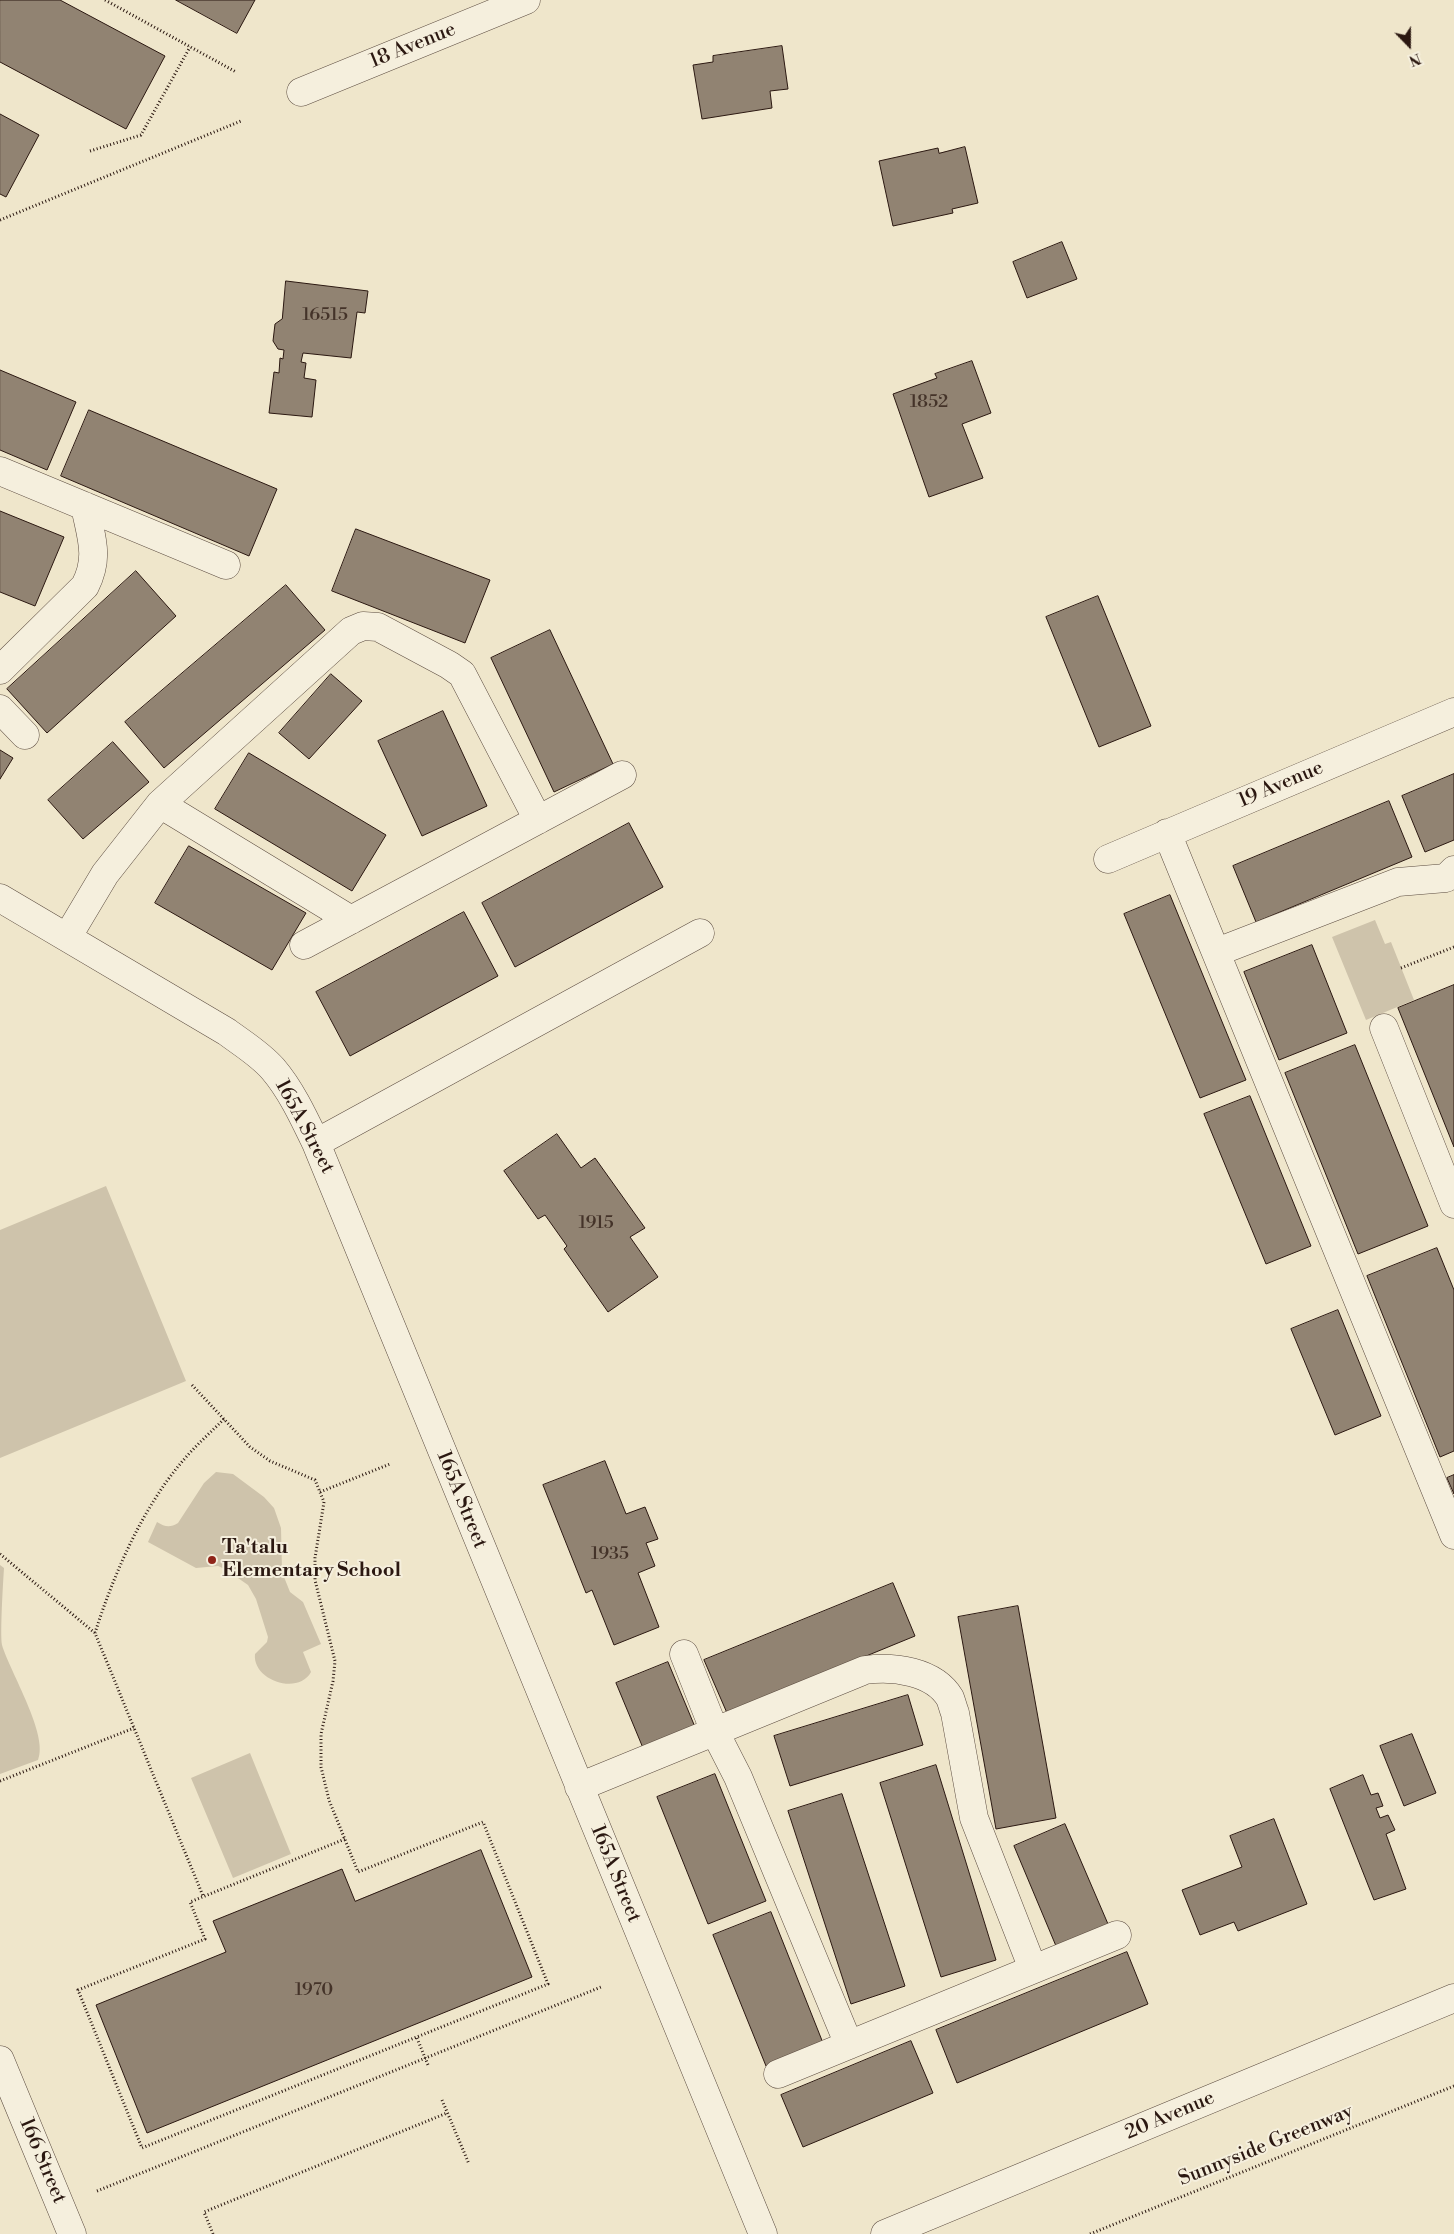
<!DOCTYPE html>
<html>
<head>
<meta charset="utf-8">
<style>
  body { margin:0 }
  #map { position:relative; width:1454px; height:2234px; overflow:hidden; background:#efe6cb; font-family:"Libre Bodoni",serif }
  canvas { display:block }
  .north { position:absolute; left:1384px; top:20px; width:50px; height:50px; -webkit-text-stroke:4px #f5efdd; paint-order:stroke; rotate:158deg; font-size:14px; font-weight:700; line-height:20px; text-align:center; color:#2b1811 }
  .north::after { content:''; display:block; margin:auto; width:18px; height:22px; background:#2b1811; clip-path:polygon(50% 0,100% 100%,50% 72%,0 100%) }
</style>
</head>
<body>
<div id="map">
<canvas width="1454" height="2234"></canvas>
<div class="north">N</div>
</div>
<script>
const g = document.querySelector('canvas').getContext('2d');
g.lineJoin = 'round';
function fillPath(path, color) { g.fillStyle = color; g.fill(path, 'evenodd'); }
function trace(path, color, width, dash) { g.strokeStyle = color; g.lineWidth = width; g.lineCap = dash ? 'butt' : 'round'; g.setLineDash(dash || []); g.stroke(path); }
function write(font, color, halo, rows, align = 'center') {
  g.font = font + ' "Libre Bodoni",serif'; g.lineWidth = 4; g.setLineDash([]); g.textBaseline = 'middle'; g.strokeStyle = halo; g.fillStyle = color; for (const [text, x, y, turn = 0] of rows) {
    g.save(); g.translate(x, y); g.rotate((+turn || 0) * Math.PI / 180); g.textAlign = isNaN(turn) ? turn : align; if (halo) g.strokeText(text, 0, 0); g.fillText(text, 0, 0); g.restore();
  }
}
const green = new Path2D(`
  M1375,920L1385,944L1391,942L1414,1000L1366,1020L1332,937Z
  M106,1186L186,1381L0,1458V1230Z
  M216,1472L233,1474L264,1497L274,1508L281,1528L282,1572L290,1592L303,1602L321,1644L303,1652L311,1672C298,1696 252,1680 255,1654L267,1642L268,1637L256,1599L248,1585L225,1569L218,1566L196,1568L148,1542L157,1522C165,1527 170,1528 178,1523L204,1483Z
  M0,1565L4,1568C3,1584 0,1633 2,1645C10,1672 49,1735 38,1760L0,1774Z
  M250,1753L291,1854L233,1878L191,1778Z`);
const building = new Path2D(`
  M0,0H60L165,56L126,129L0,62Z
  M176,0H255L237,33Z
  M782,46L788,89L770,91L772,108L702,119L693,65L713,62V56Z
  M0,114L39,135L6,197L0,194Z
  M965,147L978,203L952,209L953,213L893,226L879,161L938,148L939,153Z
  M1062,242L1077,279L1027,298L1013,262Z
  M286,281L368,291L365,313L357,312L351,358L303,353L301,362L306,363L304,378L316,380L312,417L269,413L274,372L279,373L280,358L283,359L284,350L278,349L273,341L275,324L282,319Z
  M972,361L991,413L962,424L983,478L929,497L893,394L937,378L935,374Z
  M0,370L76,402L47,470L0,450Z
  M89,410L277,489L249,556L61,476Z
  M0,511L64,537L35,606L0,592Z
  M356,529L490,580L465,643L332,591Z
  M136,571L176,616L47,733L7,689Z
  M286,585L325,630L164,768L125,722Z
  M1098,596L1151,726L1099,747L1046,617Z
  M550,630L613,764L554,792L491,658Z
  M331,674L362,701L309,759L279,733Z
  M443,711L487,806L422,836L378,741Z
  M113,742L149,782L83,839L48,800Z
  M0,750L13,758L0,779Z
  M249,753L386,835L352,891L215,809Z
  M1454,774V840L1425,852L1402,796Z
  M1389,801L1412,857L1256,922L1233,866Z
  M629,823L663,887L515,967L482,903Z
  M189,846L306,913L272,970L155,903Z
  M1170,895L1246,1080L1200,1098L1124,914Z
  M464,912L498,976L350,1056L316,992Z
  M1312,945L1347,1033L1279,1060L1244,972Z
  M1454,985V1147L1398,1008Z
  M1355,1045L1428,1226L1358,1254L1285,1073Z
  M1250,1096L1311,1246L1266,1264L1204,1114Z
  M557,1134L581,1168L595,1158L645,1228L630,1237L658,1277L608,1312L564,1249L567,1246L545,1215L538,1219L504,1171Z
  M1437,1248L1454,1290V1451L1440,1457L1367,1276Z
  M1338,1310L1381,1416L1335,1435L1291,1329Z
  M605,1461L626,1514L645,1507L658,1539L646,1543L655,1566L638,1573L659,1627L614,1645L592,1590L586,1593L543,1485Z
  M1454,1475V1494L1447,1478Z
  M893,1583L915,1636L727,1713L704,1660Z
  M1018,1606L1056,1818L996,1829L958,1617Z
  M668,1662L695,1727L643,1748L616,1683Z
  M908,1695L923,1745L790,1786L774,1736Z
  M1412,1734L1436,1793L1404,1806L1380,1746Z
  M936,1765L996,1960L941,1977L880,1783Z
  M715,1774L766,1901L708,1924L657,1797Z
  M1363,1775L1371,1795L1378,1793L1383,1806L1376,1808L1380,1818L1388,1815L1395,1830L1386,1834L1406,1889L1374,1900L1330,1789Z
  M842,1794L905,1986L851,2004L788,1811Z
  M1274,1819L1307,1904L1238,1931L1234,1922L1200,1935L1182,1890L1242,1867L1230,1836Z
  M1065,1824L1108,1924L1056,1946L1014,1846Z
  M481,1850L532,1977L147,2133L96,2005L226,1952L213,1921L342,1869L355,1901Z
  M771,1912L823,2043L766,2066L713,1935Z
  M1127,1952L1148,2004L957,2083L936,2030Z
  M911,2041L933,2093L803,2147L781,2095Z`);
const path = new Path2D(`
  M105,0L236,72
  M90,151L141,135L190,47
  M0,220L241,121
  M1401,968L1454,947
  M192,1385L250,1447L270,1461L315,1480L324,1502L315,1558V1580L335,1661L333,1681L321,1734V1767L329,1800L358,1872L483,1822L548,1984L142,2148L78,1990L205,1939L190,1902L345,1839
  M320,1492L390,1464
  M0,1554L95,1633L203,1896
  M95,1633C113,1576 142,1509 181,1463C194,1447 210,1433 224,1419
  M0,1781L134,1728
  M417,2038L428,2065
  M442,2100L469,2164
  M97,2191L601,1987
  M213,2234L204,2212L447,2113
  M1090,2234L1454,2086`);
const minor = new Path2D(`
  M301,92L526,0
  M0,471L226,565
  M0,670L85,586C100,557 91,537 85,506
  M0,709L25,735
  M160,804L351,920
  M1167,833L1454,1535
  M1108,859L1454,712
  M0,898L227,1032C243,1044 260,1054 273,1069C291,1090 304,1118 316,1143L763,2234
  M68,936L105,874L160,804L351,631L363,626L378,627L449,665L462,674L538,820
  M304,945L622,775
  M1217,952L1398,882L1446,878L1454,870
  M1384,1028L1454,1204
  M316,1143L700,933
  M684,1654L715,1732L738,1777L849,2045
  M579,1787L865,1670C893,1666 934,1671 950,1698C952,1703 953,1708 955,1713L974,1818L1033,1969
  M0,2060L72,2234
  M778,2074L1117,1935
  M885,2234L1454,1998`);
const markers = [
  [212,1560,5,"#8f2418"]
];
const numberNames = [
  ["16515",325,316],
  ["1852",929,403],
  ["1915",596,1224],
  ["1935",610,1555],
  ["1970",314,1991]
];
const streetNames = [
  ["18 Avenue",413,46,-22],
  ["19 Avenue",1281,785,-23],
  ["165A Street",304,1127,62],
  ["165A Street",461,1500,68],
  ["165A Street",615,1874,68],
  ["20 Avenue",1170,2116,-23],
  ["Sunnyside Greenway",1266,2146,-22],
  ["166 Street",42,2161,67]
];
const poiNames = [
  ["Ta'talu",222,1548],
  ["Elementary School",222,1571]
];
fillPath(green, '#cec3ab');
fillPath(building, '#918372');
trace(building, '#2b1811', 1);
trace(minor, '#5c4c40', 29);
trace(path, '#2b1811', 3, [1, 2.5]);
trace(minor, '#f5efdd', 28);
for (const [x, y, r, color] of markers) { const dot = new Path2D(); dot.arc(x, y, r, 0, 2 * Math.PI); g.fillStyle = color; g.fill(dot); trace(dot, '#f5efdd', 2); }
write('18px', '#443329', null, numberNames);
write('20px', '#2b1811', '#f5efdd', streetNames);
write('bold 20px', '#2b1811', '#f5efdd', poiNames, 'left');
</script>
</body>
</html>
